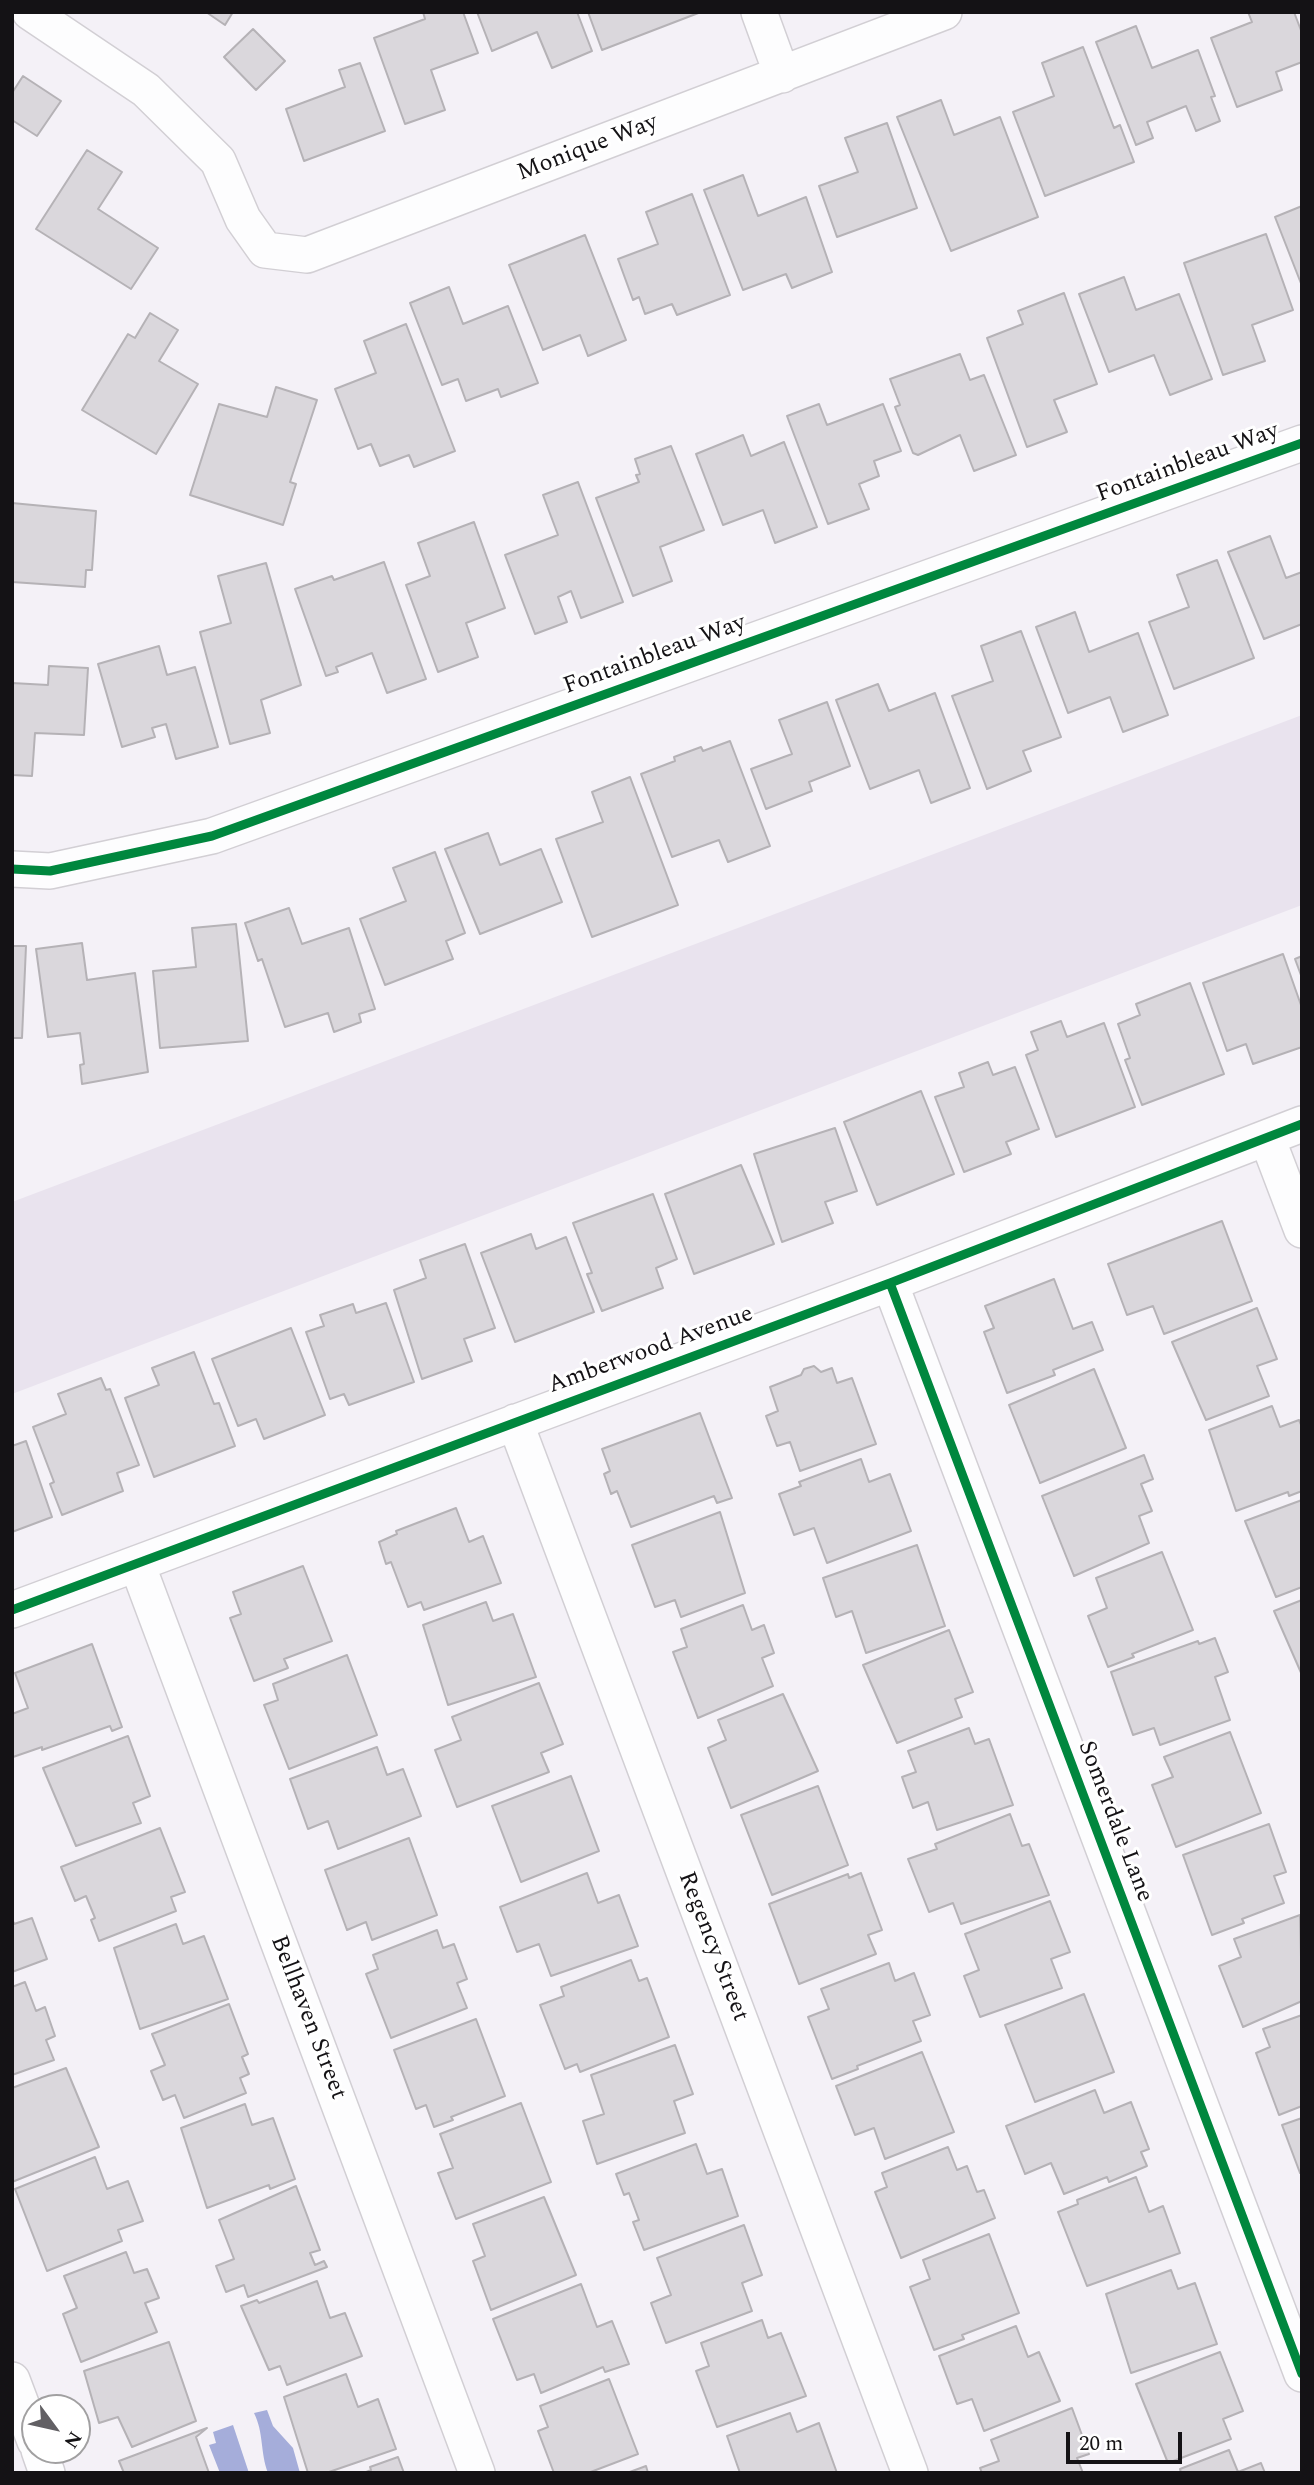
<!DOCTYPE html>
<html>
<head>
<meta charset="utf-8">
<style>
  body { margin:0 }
  #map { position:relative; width:1314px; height:2485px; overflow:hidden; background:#f4f1f7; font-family:Spectral,serif }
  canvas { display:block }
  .frame { position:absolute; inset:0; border:14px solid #141215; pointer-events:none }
  .north { position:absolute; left:21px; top:2394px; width:70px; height:70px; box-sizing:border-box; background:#fff; border:2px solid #a1a0a1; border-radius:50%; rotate:123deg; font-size:19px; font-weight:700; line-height:28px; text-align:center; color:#141215 }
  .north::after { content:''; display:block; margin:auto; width:24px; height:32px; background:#626064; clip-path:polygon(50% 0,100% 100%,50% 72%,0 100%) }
  .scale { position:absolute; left:1066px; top:2432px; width:116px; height:32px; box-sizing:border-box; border:4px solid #141215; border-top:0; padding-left:9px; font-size:21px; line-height:24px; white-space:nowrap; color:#141215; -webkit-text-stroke:5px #fff; paint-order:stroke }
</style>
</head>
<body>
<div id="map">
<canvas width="1314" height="2485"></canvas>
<div class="frame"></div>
<div class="north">N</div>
<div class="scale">20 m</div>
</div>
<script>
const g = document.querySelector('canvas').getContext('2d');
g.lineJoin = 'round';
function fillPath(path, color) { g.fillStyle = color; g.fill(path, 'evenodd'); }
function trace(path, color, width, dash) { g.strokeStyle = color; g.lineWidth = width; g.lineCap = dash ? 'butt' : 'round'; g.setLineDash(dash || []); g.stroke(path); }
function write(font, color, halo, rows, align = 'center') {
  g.font = font + ' Spectral,serif'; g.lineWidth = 6; g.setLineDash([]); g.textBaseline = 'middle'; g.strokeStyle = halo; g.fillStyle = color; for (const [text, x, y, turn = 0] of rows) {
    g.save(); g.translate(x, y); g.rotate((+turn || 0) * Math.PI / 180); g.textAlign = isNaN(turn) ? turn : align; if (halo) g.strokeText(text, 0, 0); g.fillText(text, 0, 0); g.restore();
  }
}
const built = new Path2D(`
  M1302,715V905L12,1394V1202Z`);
const water = new Path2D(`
  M267,2410L273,2426L293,2448L300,2473H268C260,2452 264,2433 254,2413Z
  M233,2425L249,2473H220L209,2445L216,2443L213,2432Z`);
const building = new Path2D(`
  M206,12H233L225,25Z
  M423,12H463L478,53L431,70L445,110L405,124L374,38L425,19Z
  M477,12H577L592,51L552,68L537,32L492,51Z
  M588,12H701L602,50Z
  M1248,12H1294L1302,33V62L1276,72L1282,90L1237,107L1211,38L1252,22Z
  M1136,26L1152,68L1198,50L1215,96L1211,97L1220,121L1196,131L1186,106L1147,122L1153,138L1136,145L1096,42Z
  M253,29L285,61L256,90L224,57Z
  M1083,47L1114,128L1120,125L1134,162L1045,196L1013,112L1054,96L1042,63Z
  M360,63L385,131L304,161L286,109L345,87L339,70Z
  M23,76L61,101L37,136L12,120V93Z
  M941,100L954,135L1000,117L1038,217L951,251L897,117Z
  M887,123L917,208L837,237L819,186L858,172L845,138Z
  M87,150L122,172L98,209L158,248L131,289L36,229Z
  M743,175L758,216L806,197L832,272L792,288L786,274L743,290L704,190Z
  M692,194L730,295L677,315L672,304L645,314L639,297L633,300L618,259L658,244L646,212Z
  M1302,206V286L1275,217Z
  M1266,234L1293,310L1252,325L1265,361L1223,375L1184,263Z
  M585,235L626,340L588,356L580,335L543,350L509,265Z
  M1124,277L1136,310L1179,294L1212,379L1170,395L1154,355L1109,372L1079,294Z
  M449,287L463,324L508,306L538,383L501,397L498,389L466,401L458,379L442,385L410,303Z
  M1064,293L1097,384L1054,400L1067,432L1027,447L987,338L1023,324L1018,311Z
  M150,313L178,330L159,361L198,384L156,454L82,410L128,334L135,338Z
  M406,324L455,451L414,467L409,455L380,466L371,444L358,449L335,389L376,373L364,341Z
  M960,354L970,380L984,375L1016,455L974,471L960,435L918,455L913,453L895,407L900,405L890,379Z
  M276,387L317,400L290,482L296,484L283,525L190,495L219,404L267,417Z
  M819,404L827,425L883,404L901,451L874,461L879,476L859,484L869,509L828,524L787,416Z
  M743,435L751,456L784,442L817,527L775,543L763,510L723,525L696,454Z
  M671,446L704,530L660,547L672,581L633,596L596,498L639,482L636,475L640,474L635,459Z
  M578,482L623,602L581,618L571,591L558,597L567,622L535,634L505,555L558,535L543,495Z
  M12,503L96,511L92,570H86L85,587L12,582Z
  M474,522L505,608L466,623L478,657L438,672L406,585L430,576L418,543Z
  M1270,536L1286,578L1302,572V624L1264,639L1228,552Z
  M1217,560L1254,658L1174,689L1149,622L1189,607L1177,575Z
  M384,562L426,679L387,693L372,653L336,667L338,672L326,676L295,589L332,576L334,580Z
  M266,563L301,685L261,700L270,733L230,744L200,632L231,623L218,576Z
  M1075,612L1089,652L1138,633L1168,715L1123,732L1110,697L1068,713L1036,627Z
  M1021,631L1061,737L1023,751L1031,771L987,789L952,696L993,681L981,646Z
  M159,646L167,675L195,667L218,747L176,759L166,724L152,728L155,737L122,747L98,664Z
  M49,666L88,668L84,735L35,733L32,776L12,775V683L48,685Z
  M878,684L889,711L935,693L970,788L931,803L919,770L870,789L836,700Z
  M827,702L850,766L809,782L812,791L766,809L751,769L792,754L779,720Z
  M730,741L770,846L728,862L719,840L672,857L641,774L675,761L674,757L701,747L703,751Z
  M630,777L678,905L592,937L556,839L603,822L592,792Z
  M488,833L500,865L541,849L562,902L480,934L445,849Z
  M435,852L465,933L446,941L453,959L385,985L360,919L406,901L393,868Z
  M289,908L302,944L349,928L375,1009L359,1014L361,1022L334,1032L328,1013L285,1027L262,959L258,961L245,923Z
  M236,924L248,1041L160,1048L153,971L196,967L192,928Z
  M82,943L87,980L135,973L148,1072L82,1084L80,1065L84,1064L80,1033L48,1037L36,949Z
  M12,946H26L22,1038H12Z
  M1283,954L1302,1008V1047L1253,1064L1246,1044L1227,1051L1203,983Z
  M1302,956V978L1295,959Z
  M1190,983L1224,1074L1142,1105L1125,1060L1130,1058L1118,1024L1140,1015L1136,1004Z
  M1061,1021L1067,1037L1104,1023L1135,1107L1056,1137L1026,1055L1038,1050L1031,1032Z
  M988,1062L993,1075L1015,1067L1039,1129L1006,1142L1011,1154L964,1172L935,1097L964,1087L959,1073Z
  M921,1091L954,1174L877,1205L844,1122Z
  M835,1128L857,1191L825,1202L833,1223L782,1242L754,1154Z
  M741,1165L774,1244L694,1274L665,1194Z
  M653,1194L677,1259L656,1268L663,1288L602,1311L587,1274L592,1273L573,1223Z
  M1222,1221L1252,1301L1164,1334L1153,1306L1127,1315L1108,1264Z
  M531,1234L536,1249L566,1237L594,1312L515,1342L481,1253Z
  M465,1244L495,1328L464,1339L472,1361L422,1379L394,1290L426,1278L420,1260Z
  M1054,1279L1073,1329L1092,1322L1103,1350L1053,1370L1055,1375L1007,1393L984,1332L994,1328L985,1306Z
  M386,1303L414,1382L349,1405L344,1394L330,1399L306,1332L324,1326L320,1315L353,1304L356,1313Z
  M1257,1308L1277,1359L1257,1366L1269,1396L1206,1420L1172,1342Z
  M291,1328L325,1415L264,1439L256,1419L238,1426L212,1359Z
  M194,1352L214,1404L219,1403L235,1446L154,1477L125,1398L159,1385L152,1368Z
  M814,1366L821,1372L832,1368L837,1383L852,1378L876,1444L800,1471L790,1442L777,1446L766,1416L778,1411L770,1387L801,1375L804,1369Z
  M1094,1369L1126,1448L1040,1483L1009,1405Z
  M101,1378L106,1390L110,1389L139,1465L117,1473L123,1491L62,1515L50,1484L54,1482L33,1427L66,1414L58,1394Z
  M1272,1406L1280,1427L1299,1420L1302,1427V1491L1289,1496L1288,1492L1236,1511L1209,1430Z
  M700,1413L732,1498L717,1503L714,1496L631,1527L617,1491L611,1494L604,1474L610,1471L602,1449Z
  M26,1441L52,1517L12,1532V1446Z
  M1144,1455L1153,1479L1141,1484L1152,1511L1139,1516L1149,1543L1074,1576L1042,1496Z
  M861,1459L869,1482L890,1474L911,1531L827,1563L814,1528L794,1535L779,1494L801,1486L799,1482Z
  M1302,1500V1587L1276,1597L1245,1521Z
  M456,1508L469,1542L483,1536L501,1583L424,1610L421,1602L408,1607L391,1562L386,1564L379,1542L397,1534L396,1531Z
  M720,1512L745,1593L681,1617L675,1600L655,1607L632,1545Z
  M917,1545L945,1626L866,1653L852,1611L836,1617L823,1578Z
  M1162,1552L1193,1630L1132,1654L1134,1657L1108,1667L1088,1616L1107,1608L1096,1578Z
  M303,1566L332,1641L284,1659L288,1668L254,1681L230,1618L241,1614L233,1592Z
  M1302,1600V1675L1274,1611Z
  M486,1602L493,1621L513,1614L536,1677L448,1705L423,1625Z
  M743,1605L752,1630L764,1625L774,1653L762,1658L773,1686L698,1718L673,1652L687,1647L681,1629Z
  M949,1630L973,1692L955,1699L962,1717L897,1743L863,1665Z
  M1215,1638L1228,1672L1215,1677L1230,1720L1160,1745L1154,1728L1133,1735L1111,1672L1198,1641L1199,1644Z
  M92,1644L122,1727L112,1731L110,1726L42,1750V1747L13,1757L12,1714L28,1708L15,1673Z
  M347,1655L377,1735L289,1769L264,1705L278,1700L273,1684Z
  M539,1683L563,1744L541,1753L549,1772L457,1807L435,1750L461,1740L452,1717Z
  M783,1694L818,1771L731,1808L708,1748L726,1740L718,1720Z
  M969,1728L975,1744L989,1739L1013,1805L937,1830L928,1802L913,1808L902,1777L916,1772L908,1751Z
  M1230,1732L1261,1813L1176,1847L1152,1785L1173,1777L1164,1757Z
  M128,1736L150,1796L133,1803L141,1823L76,1846L43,1768Z
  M377,1747L387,1775L403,1769L421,1816L338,1849L328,1821L308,1829L290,1779Z
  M571,1776L599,1851L521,1882L492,1806Z
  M818,1786L848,1865L772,1895L741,1815Z
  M1010,1814L1022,1846L1029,1844L1049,1895L961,1924L953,1903L929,1912L908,1859L937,1849L935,1844Z
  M1269,1824L1286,1872L1274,1876L1284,1903L1242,1919L1244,1923L1212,1935L1183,1855Z
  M160,1828L185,1892L171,1897L176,1911L99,1941L91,1920L95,1918L86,1896L75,1901L61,1867Z
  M409,1838L437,1915L372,1940L366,1922L347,1930L325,1870Z
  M587,1873L598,1903L619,1895L638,1946L551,1976L539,1944L517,1952L500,1907Z
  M861,1873L882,1930L868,1935L876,1954L799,1984L769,1904L848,1874L849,1878Z
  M1050,1901L1070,1952L1051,1959L1062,1988L980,2017L964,1976L979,1970L965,1934Z
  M1300,1915L1302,2001L1243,2027L1219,1966L1241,1957L1234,1939Z
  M12,1918L14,1924L32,1918L47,1959L12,1972Z
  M176,1924L183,1944L204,1936L228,1999L140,2029L114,1948Z
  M437,1930L443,1948L454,1944L467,1979L457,1983L467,2008L391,2038L366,1974L378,1969L373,1955Z
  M631,1960L639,1981L647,1978L669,2037L580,2072L577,2064L565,2069L540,2005L564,1996L561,1987Z
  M889,1963L895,1981L914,1973L930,2015L913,2021L921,2041L857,2066L858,2069L832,2079L808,2017L829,2009L821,1989Z
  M25,1982L36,2011L45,2007L55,2036L46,2040L54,2060L12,2075V1987Z
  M1084,1994L1114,2072L1035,2102L1005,2025Z
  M229,2004L248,2054L242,2057L249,2074L240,2078L246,2093L184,2118L175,2095L163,2100L151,2071L165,2065L152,2034Z
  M1302,2015V2106L1279,2115L1256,2053L1270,2047L1263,2029Z
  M476,2019L505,2096L451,2117L453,2120L434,2127L426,2105L416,2109L394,2050Z
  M675,2045L693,2094L674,2101L685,2133L597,2164L583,2121L604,2114L591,2075Z
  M922,2052L954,2132L885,2159L874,2128L855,2135L836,2086Z
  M66,2068L99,2147L12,2182V2088Z
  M1095,2090L1104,2113L1131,2102L1149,2149L1141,2152L1147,2166L1109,2182L1107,2177L1064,2194L1051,2163L1025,2174L1006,2126Z
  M521,2103L551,2182L456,2219L438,2173L453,2168L440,2134Z
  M245,2104L252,2125L273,2118L295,2179L270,2189L269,2185L207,2208L181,2128Z
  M1302,2118V2172L1300,2173L1282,2125Z
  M696,2144L707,2174L722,2169L738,2216L644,2250L633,2222L639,2220L629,2193L624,2195L616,2174Z
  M948,2147L957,2170L967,2166L977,2192L984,2190L995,2218L901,2258L875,2192L887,2187L882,2173Z
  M95,2157L107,2189L128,2181L143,2221L118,2230L122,2241L47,2271L15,2189Z
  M1136,2177L1149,2212L1163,2206L1180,2253L1087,2286L1058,2212L1078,2204L1077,2200Z
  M296,2186L320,2250L310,2253L315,2265L324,2261L327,2267L248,2297L244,2285L226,2292L216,2266L234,2259L219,2220Z
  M544,2197L576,2275L491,2310L473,2261L485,2256L473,2224Z
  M744,2225L762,2275L742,2283L752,2311L666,2343L651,2303L671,2295L657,2258Z
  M989,2234L1019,2313L962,2335L964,2339L934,2350L910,2287L930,2279L923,2260Z
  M126,2252L134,2273L147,2269L159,2298L145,2303L157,2332L81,2362L63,2314L77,2308L64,2276Z
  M1171,2270L1178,2289L1195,2283L1217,2344L1131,2373L1106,2294Z
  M317,2281L330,2318L345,2313L362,2356L287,2385L280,2366L269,2370L241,2306L257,2300L259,2303Z
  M581,2284L597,2327L612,2321L629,2364L605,2372L603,2367L541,2393L534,2374L517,2380L493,2319Z
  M762,2320L768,2338L781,2333L806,2396L717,2427L696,2371L709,2366L701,2343Z
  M1016,2326L1028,2357L1039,2352L1060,2401L984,2431L972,2399L957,2404L939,2356Z
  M169,2342L196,2421L132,2447L118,2417L99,2423L84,2371Z
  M1220,2352L1243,2411L1223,2419L1231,2439L1168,2463L1136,2384Z
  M346,2374L358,2407L378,2399L396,2449L326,2473H308L284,2397Z
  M609,2379L638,2454L588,2473H554L538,2431L548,2427L540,2406Z
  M1072,2408L1089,2454L1077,2458L1083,2473H982L980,2468L999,2461L991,2440Z
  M790,2413L797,2432L819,2423L837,2473H740L727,2436Z
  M207,2428L196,2437L209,2473H124L119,2461Z
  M1229,2450L1238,2472L1261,2463L1265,2473H1181L1180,2469Z
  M398,2457L404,2473H364L371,2470L370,2467Z
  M646,2466L648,2473H627Z`);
const street = new Path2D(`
  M30,12L146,90L218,161L243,219L265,250L307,255L944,12
  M759,12L782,75
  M12,869L50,871L212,836L1302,443
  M1267,1138L1302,1230
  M890,1283L1302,2374
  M515,1422L910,2473
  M137,1564L477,2473
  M12,1610L890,1283L1302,1124
  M12,2380L35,2441
  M39,2450L47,2473`);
const cycleway = new Path2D(`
  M12,869L50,871L212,836L1302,443
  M890,1283L1302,2374
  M12,1610L890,1283L1302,1124`);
const streetNames = [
  ["Monique Way",588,149,-21],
  ["Fontainbleau Way",1188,464,-20],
  ["Fontainbleau Way",655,656,-20],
  ["Amberwood Avenue",651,1351,-20],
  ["Somerdale Lane",1114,1822,69],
  ["Regency Street",712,1947,69],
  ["Bellhaven Street",307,2018,69]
];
fillPath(built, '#e9e3ee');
fillPath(water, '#a5adda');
fillPath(building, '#dad7dc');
trace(building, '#b5b2b6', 2);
trace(street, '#d2cfd4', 38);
trace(street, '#fdfdfe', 35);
trace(cycleway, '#00873e', 9);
write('24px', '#141215', '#fff', streetNames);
</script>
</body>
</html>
